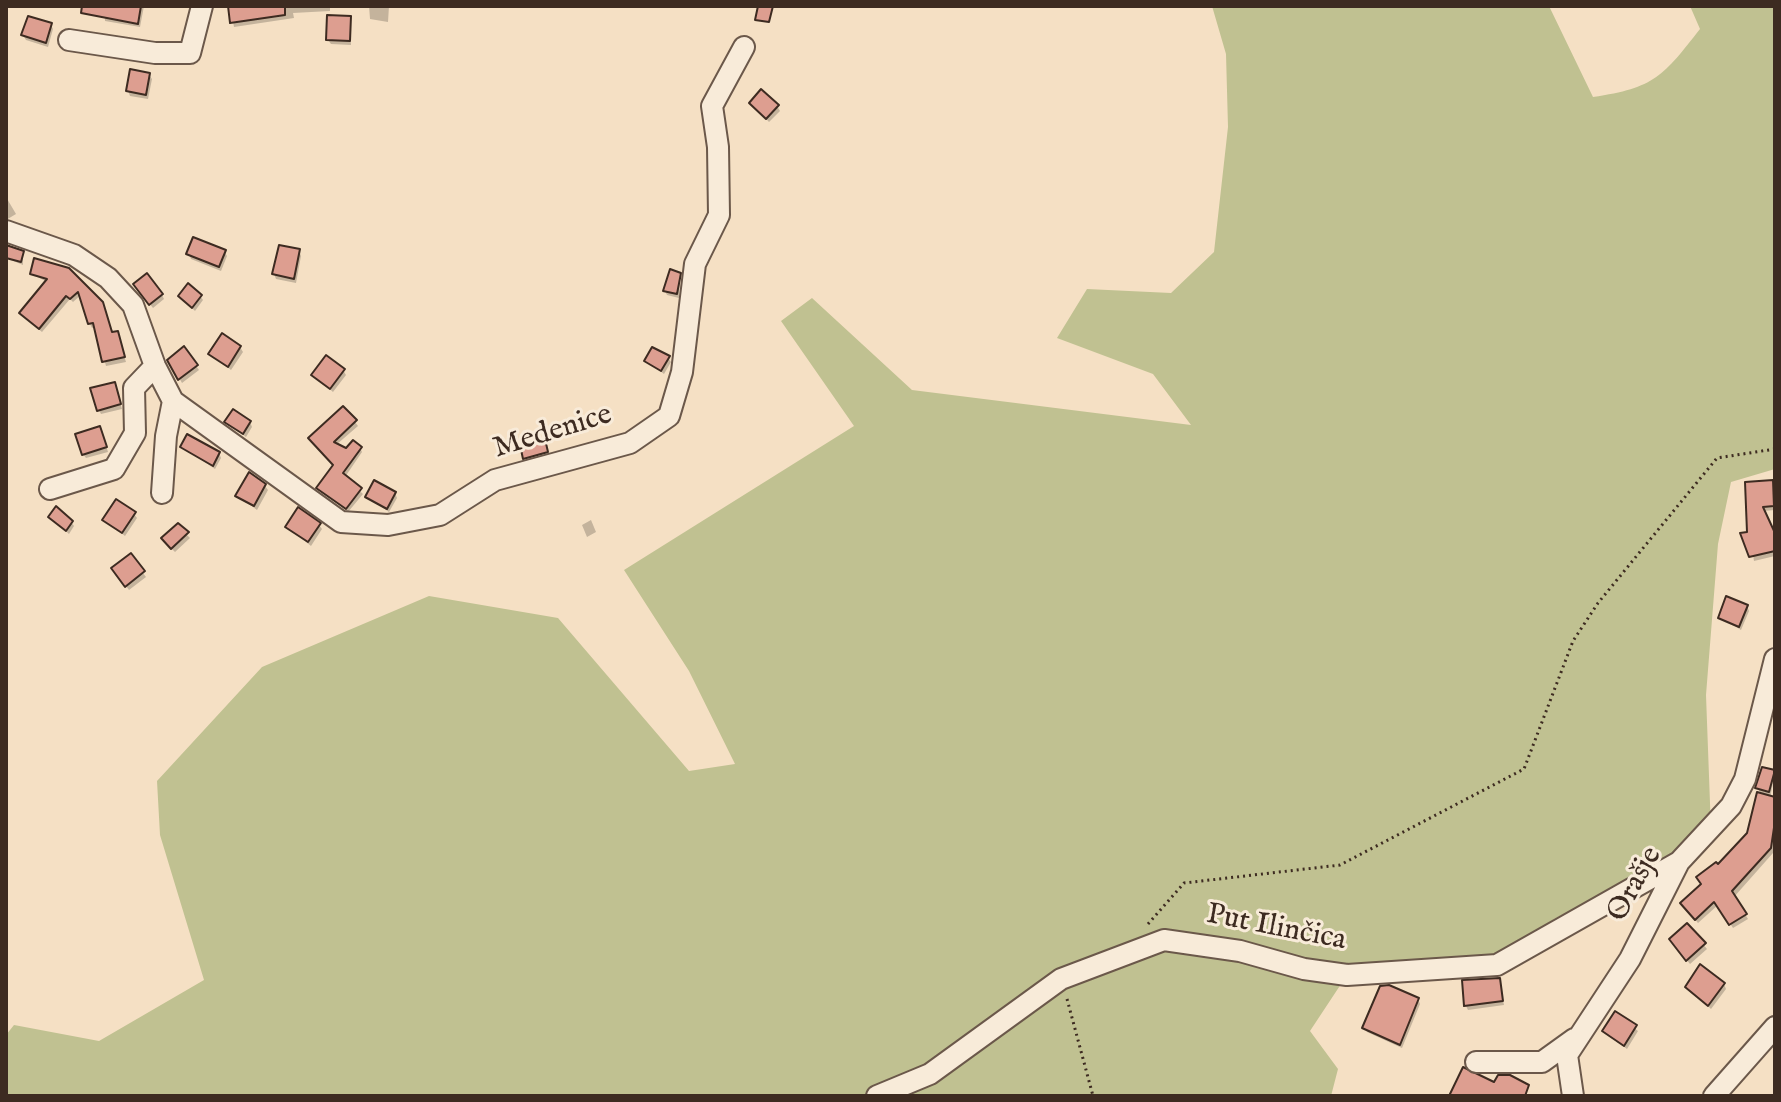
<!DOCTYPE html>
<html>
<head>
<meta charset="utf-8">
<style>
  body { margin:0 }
  #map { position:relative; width:1781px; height:1102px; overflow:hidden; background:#f5e0c4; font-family:"IM FELL English",serif }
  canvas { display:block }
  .frame { position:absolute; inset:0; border:8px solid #3d2b21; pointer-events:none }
</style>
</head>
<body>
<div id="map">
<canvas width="1781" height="1102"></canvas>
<div class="frame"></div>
</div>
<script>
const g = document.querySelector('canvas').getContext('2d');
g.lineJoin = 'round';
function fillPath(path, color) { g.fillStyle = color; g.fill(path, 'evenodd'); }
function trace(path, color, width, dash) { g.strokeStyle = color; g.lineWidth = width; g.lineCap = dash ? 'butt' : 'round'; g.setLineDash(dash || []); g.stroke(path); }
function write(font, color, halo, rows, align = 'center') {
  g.font = font + ' "IM FELL English",serif'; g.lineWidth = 6; g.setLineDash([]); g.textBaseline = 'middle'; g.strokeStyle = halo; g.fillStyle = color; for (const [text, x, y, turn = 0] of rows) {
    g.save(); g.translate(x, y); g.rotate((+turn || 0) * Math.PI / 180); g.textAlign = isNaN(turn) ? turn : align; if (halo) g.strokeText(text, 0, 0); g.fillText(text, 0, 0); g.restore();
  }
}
const green = new Path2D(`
  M1212,6H1549L1593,97C1655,88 1663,76 1700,29L1690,6H1775V469L1731,482L1718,544L1706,695L1711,830L1674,858L1554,919L1497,965L1347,975L1310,1031L1338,1069L1331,1096H6V1035L14,1025L99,1041L204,980L160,835L157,781L262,667L429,596L558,618L689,771L735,764L689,671L624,570L854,426L781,321L812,298L912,390L1191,425L1153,374L1057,338L1087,289L1171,293L1214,252L1228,127L1226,54Z`);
const shadow = new Path2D(`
  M104,6H144L140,27L105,21Z
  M230,6H330V11L293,13L294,18L234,27Z
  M369,6H389L388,22L370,19Z
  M349,18L351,45L331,44L328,40Z
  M51,25L53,29L48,47L26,40L23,35Z
  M149,75L152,79L148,99L130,96L128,91Z
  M751,103L777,106L780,111L769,122Z
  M6,197L16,214L6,220Z
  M224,251L227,256L221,271L191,259L189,254Z
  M299,251L301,256L296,283L276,279L274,274Z
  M23,253V265L6,258V255Z
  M68,270L112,334L117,333L126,362L106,366L96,327L92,328L90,324L81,295L73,302L70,299L42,332L24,317L21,313L47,282L32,274Z
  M680,274L679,298L667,295L665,291Z
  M138,289L162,295L164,299L153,308Z
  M180,296H200L203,300L195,311Z
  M240,347L243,352L231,370L211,354Z
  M668,358L671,362L664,374L647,361Z
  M169,360L196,366L199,370L182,383Z
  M343,370L346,375L333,392L314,375Z
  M116,388L122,409L101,414L99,410Z
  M226,422H250L252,427L246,437Z
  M355,422L358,426L336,445L347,451L360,448L362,452L345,477L363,494L348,512L318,488L335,466L311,438Z
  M102,433L108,452L86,458L83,454Z
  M546,446L549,457L527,462L525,458Z
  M182,447L219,453L221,458L215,469Z
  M1772,482L1775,510L1764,511L1775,536V556L1754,561L1749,533Z
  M265,486L268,490L257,510L238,496Z
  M395,493L397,498L389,512L367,497Z
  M134,514L137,518L125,536L105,520Z
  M50,517L71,522L74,526L69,534Z
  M591,520L596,532L587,537L582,525Z
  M319,525L322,529L311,546L287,527Z
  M178,526L190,538L175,552L166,543Z
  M130,556L146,577L129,590L116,573Z
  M1747,606L1749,611L1741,630L1720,617Z
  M1763,769L1775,773L1770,798L1775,799V840L1773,853L1734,897L1748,919L1733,928L1718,905L1698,923L1685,908L1749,834L1762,796L1757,787Z
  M1687,925L1707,949L1690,964L1674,944Z
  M1499,980L1504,1005L1468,1010L1466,1006Z
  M1724,984L1726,989L1711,1009L1687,987Z
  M1418,999L1420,1004L1402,1048L1367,1032L1365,1028Z
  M1616,1014L1638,1031L1627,1049L1604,1032Z`);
const building = new Path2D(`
  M82,6H141L138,24L81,13Z
  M228,6H285V15L230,23Z
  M758,6H773L769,22L755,20Z
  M327,15L351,16L350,41L326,40Z
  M28,16L52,23L46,43L21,35Z
  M130,69L150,73L146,95L126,91Z
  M761,89L779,105L766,119L749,103Z
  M193,237L226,250L219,267L186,254Z
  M6,245L24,251L21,262L6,258Z
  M279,245L300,249L294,279L272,274Z
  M34,258L69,268L103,302L112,332L118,331L125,357L102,362L93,323L88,324L78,292L70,299L66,296L39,329L19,313L47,279L30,274Z
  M670,269L681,273L677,294L663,291Z
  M147,273L163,294L149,305L133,284Z
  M188,283L202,295L192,308L178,296Z
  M222,333L241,346L228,367L208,354Z
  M184,346L198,365L178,380L167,360Z
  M652,347L670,356L661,371L644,361Z
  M326,355L345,369L330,389L311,375Z
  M115,382L121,404L97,411L90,388Z
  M343,406L357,420L334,442L346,448L353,440L362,447L343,473L362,488L346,509L316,488L333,465L308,438Z
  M233,409L251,421L243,434L224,422Z
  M100,426L107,447L82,455L75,434Z
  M187,434L220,452L213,466L180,447Z
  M545,439L548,452L523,459L520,445Z
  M249,472L266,484L254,506L235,496Z
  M374,480L396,492L387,509L365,497Z
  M1773,480L1774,506L1763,507L1775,533V551L1749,557L1740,533L1747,532L1745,482Z
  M116,499L136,512L122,533L102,520Z
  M56,506L73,521L66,531L48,517Z
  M298,507L321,523L308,542L285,527Z
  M178,523L189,532L171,549L161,538Z
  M131,553L145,571L125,587L111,568Z
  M1726,596L1748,605L1739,627L1718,618Z
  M1762,767L1775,770L1769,792L1755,788Z
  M1757,792L1775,797V821L1771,848L1732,891L1747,914L1729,925L1714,902L1695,920L1680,903L1701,884L1696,877L1716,862L1718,864L1747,833Z
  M1687,923L1706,943L1686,961L1669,939Z
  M1700,964L1725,983L1708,1006L1685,987Z
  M1500,978L1503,1001L1464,1006L1462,980Z
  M1389,985L1419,998L1400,1045L1362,1028L1380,986Z
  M1615,1011L1637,1025L1624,1046L1602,1031Z
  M1463,1067L1494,1082L1498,1075H1510L1529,1085L1525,1096H1449Z`);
const path = new Path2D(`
  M1148,924L1184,883L1340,865L1524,769L1573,641L1598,603L1717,458L1775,449
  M1067,999L1093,1096`);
const minor = new Path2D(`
  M69,40L155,53H190L202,6
  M6,231L74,255L108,278L133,305L155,366L173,401L341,522L388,525L440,515L495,480L630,443L669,416L682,372L695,264L719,215L718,147L712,106L744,47
  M50,489L114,469L135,433L134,388L155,366
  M162,493L166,436L173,401
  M1476,1062H1542L1574,1039
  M877,1096L930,1074L1061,979L1164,940L1240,951L1304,969L1347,975L1497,965L1679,862
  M1573,1096L1567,1055L1630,959L1679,862L1731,806L1745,779L1775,659
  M1714,1096L1775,1027`);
const streetNames = [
  ["Medenice",553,433,-17],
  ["Orašje",1636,885,-61],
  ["Put Ilinčica",1276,929,11]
];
fillPath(green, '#c0c191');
fillPath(shadow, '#0003');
fillPath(building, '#dd9e90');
trace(building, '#3d2b21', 2);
trace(minor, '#6b584a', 24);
trace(path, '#3d2b21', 3, [2, 4]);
trace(minor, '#f8ebd9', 20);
write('30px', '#3d2b21', '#f8ebd9', streetNames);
</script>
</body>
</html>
